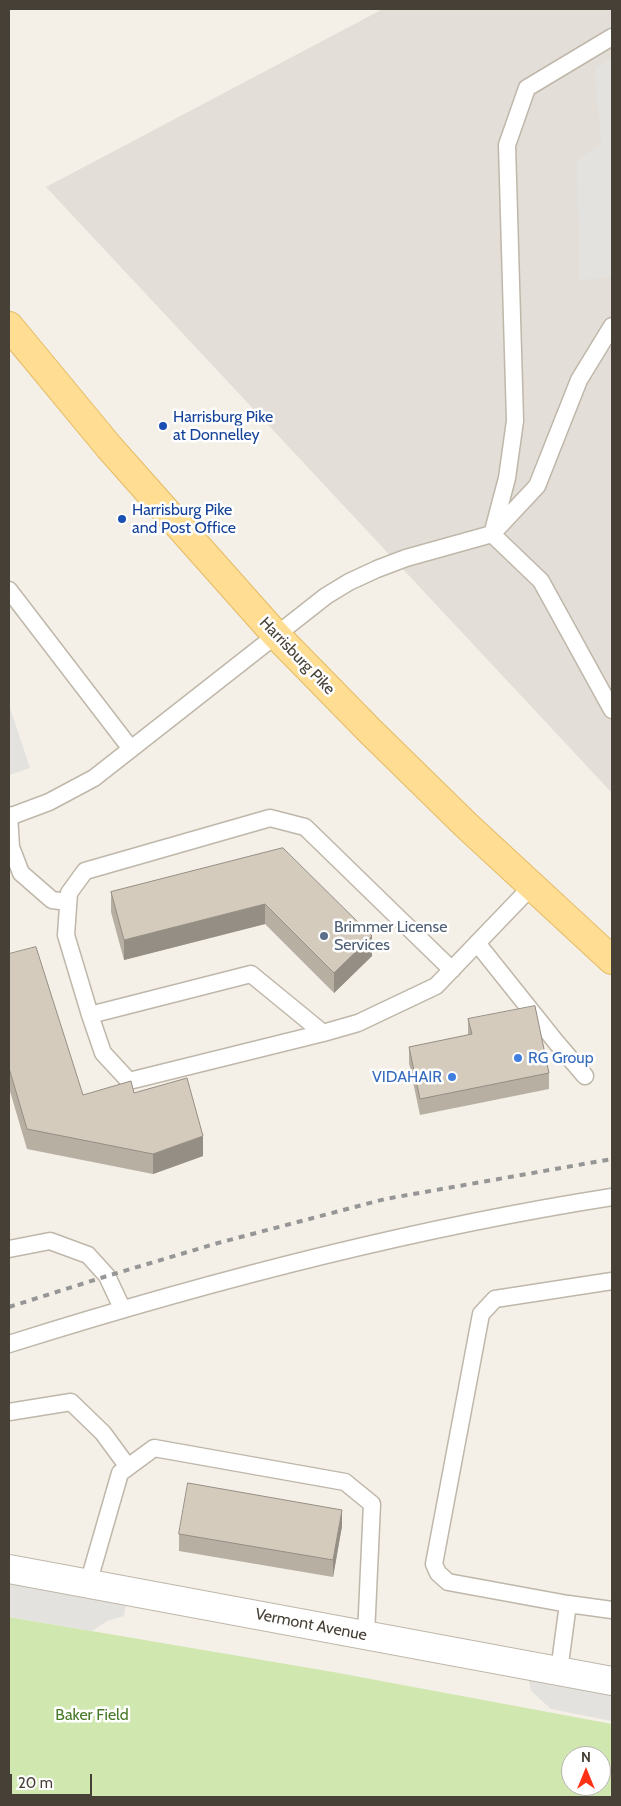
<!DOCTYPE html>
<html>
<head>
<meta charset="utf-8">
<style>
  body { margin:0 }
  #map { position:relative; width:621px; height:1806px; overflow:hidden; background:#f4efe7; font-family:Cabin,sans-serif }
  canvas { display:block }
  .frame { position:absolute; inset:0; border:10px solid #474036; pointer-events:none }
  .north { position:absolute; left:561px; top:1746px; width:50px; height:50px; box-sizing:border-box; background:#fff; border:1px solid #b5b3af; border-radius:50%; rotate:0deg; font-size:14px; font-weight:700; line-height:20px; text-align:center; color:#474036 }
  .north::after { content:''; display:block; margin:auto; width:18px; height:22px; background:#fd3214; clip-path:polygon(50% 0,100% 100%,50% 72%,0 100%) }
  .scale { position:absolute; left:10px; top:1774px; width:82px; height:22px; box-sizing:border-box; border:2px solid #474036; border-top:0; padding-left:6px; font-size:15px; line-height:18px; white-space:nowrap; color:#474036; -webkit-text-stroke:4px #fff; paint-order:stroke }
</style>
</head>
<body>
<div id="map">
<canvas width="621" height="1806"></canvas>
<div class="frame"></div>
<div class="north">N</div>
<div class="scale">20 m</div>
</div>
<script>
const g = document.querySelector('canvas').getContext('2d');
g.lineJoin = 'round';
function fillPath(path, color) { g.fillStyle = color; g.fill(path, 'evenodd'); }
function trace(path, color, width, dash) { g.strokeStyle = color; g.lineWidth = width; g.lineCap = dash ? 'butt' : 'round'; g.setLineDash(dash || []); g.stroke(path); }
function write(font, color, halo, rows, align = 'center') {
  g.font = font + ' Cabin,sans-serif'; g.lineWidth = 5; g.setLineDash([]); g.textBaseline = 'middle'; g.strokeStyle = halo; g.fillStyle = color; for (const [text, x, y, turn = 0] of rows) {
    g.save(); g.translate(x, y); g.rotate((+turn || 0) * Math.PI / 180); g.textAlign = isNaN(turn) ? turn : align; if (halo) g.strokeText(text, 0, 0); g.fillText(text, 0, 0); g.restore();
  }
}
const industrial = new Path2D(`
  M383,9H612V793L46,187Z`);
const green = new Path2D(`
  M9,1617L333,1672L612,1724V1797H9ZM571,1756H601V1786H571Z`);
const parking = new Path2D(`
  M612,58V277L579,280L577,161L601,143L595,68Z
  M9,705L30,768L9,775Z
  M9,1580L126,1603L124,1616L107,1621L92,1631L9,1617Z
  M528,1677L612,1692V1721L551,1709L531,1691Z`);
const lane = new Path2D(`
  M493,531L507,478L515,421L507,145L527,88L612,37
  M492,534L541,581L612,710
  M9,590L131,749
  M9,815L11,847L21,873L52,900L68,902
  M9,817L49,802L94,778L326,596L349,582L377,569L406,558L492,534L537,486L579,380L612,326
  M477,943L556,1042L585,1076
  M90,1015L66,935L69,893L85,871L270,818L305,827L452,970
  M323,1033L251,974L90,1015L103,1053L129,1081L323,1033L358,1023L436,986L532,886
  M9,1249L50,1241L88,1255L107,1276L122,1308
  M612,1281L495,1299L481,1314L434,1564L438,1573L448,1582L568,1604L612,1610
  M9,1344C206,1282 408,1229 612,1197
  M9,1412L71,1402L103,1433L128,1467
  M88,1584L120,1473L154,1448L345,1482L372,1504L366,1635
  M559,1671L568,1604`);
const street = new Path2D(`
  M9,1569L612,1681`);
const primary = new Path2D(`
  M9,326L109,447L276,635L370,731L466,825L612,960`);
const rail = new Path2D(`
  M9,1307L107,1276L218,1243L385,1199L612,1159`);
const wall = new Path2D(`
  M283,848L372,956L334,993L265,924L124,960L111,912V892Z
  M9,954L83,1095L134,1093L203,1156L153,1174L27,1149L9,1088Z
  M468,1019L549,1073V1089L420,1115L409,1063V1047L468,1035Z
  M342,1526L333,1577L179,1551V1534Z`);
const shadedWall = new Path2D(`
  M265,904V924L124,960V940Z
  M372,936V956L334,993V973Z
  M203,1136V1156L153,1174V1154Z
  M342,1510V1526L333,1577V1560Z`);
const building = new Path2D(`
  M283,848L372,936L334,973L265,904L124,940L111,892Z
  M36,947L83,1095L131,1081L134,1093L187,1078L203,1136L153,1154L27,1129L9,1068V954Z
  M535,1006L549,1073L420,1099L409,1047L472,1034L468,1019Z
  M188,1483L342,1510L333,1560L179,1534Z`);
const markers = [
  [163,426,5,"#1a4fb4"],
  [122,519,5,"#1a4fb4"],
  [324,936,5,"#5c6f8a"],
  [518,1058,5,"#3f7fe0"],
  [452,1077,5,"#3f7fe0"]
];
const transitNames = [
  ["Harrisburg Pike",173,417],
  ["at Donnelley",173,435],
  ["Harrisburg Pike",132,510],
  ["and Post Office",132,528]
];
const streetNames = [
  ["Harrisburg Pike",297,656,46],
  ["Vermont Avenue",311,1625,11]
];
const serviceNames = [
  ["Brimmer License",334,927],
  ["Services",334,945]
];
const shopNames = [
  ["RG Group",528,1058],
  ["VIDAHAIR",442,1077,"right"]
];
const parkNames = [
  ["Baker Field",92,1715]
];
fillPath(industrial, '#e3ded8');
fillPath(green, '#d0e8af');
fillPath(parking, '#e4e2df');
trace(lane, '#bfb7a9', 19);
trace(street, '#bfb7a9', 30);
trace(primary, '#e5bb63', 30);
trace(lane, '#fff', 16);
trace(street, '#fff', 28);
trace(primary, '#ffde94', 28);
trace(rail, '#969696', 4, [6, 6]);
fillPath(wall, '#b7afa2');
fillPath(shadedWall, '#958e84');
fillPath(building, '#d5cbbc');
trace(building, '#958e84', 1);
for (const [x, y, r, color] of markers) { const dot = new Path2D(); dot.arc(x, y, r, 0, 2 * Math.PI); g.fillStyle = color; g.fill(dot); trace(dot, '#fff', 2); }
write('16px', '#164399', '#fff', transitNames, 'left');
write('16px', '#474036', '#fff', streetNames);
write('16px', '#4e5e75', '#fff', serviceNames, 'left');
write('16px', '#366cbe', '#fff', shopNames, 'left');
write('16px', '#487928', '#fff', parkNames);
</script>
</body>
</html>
